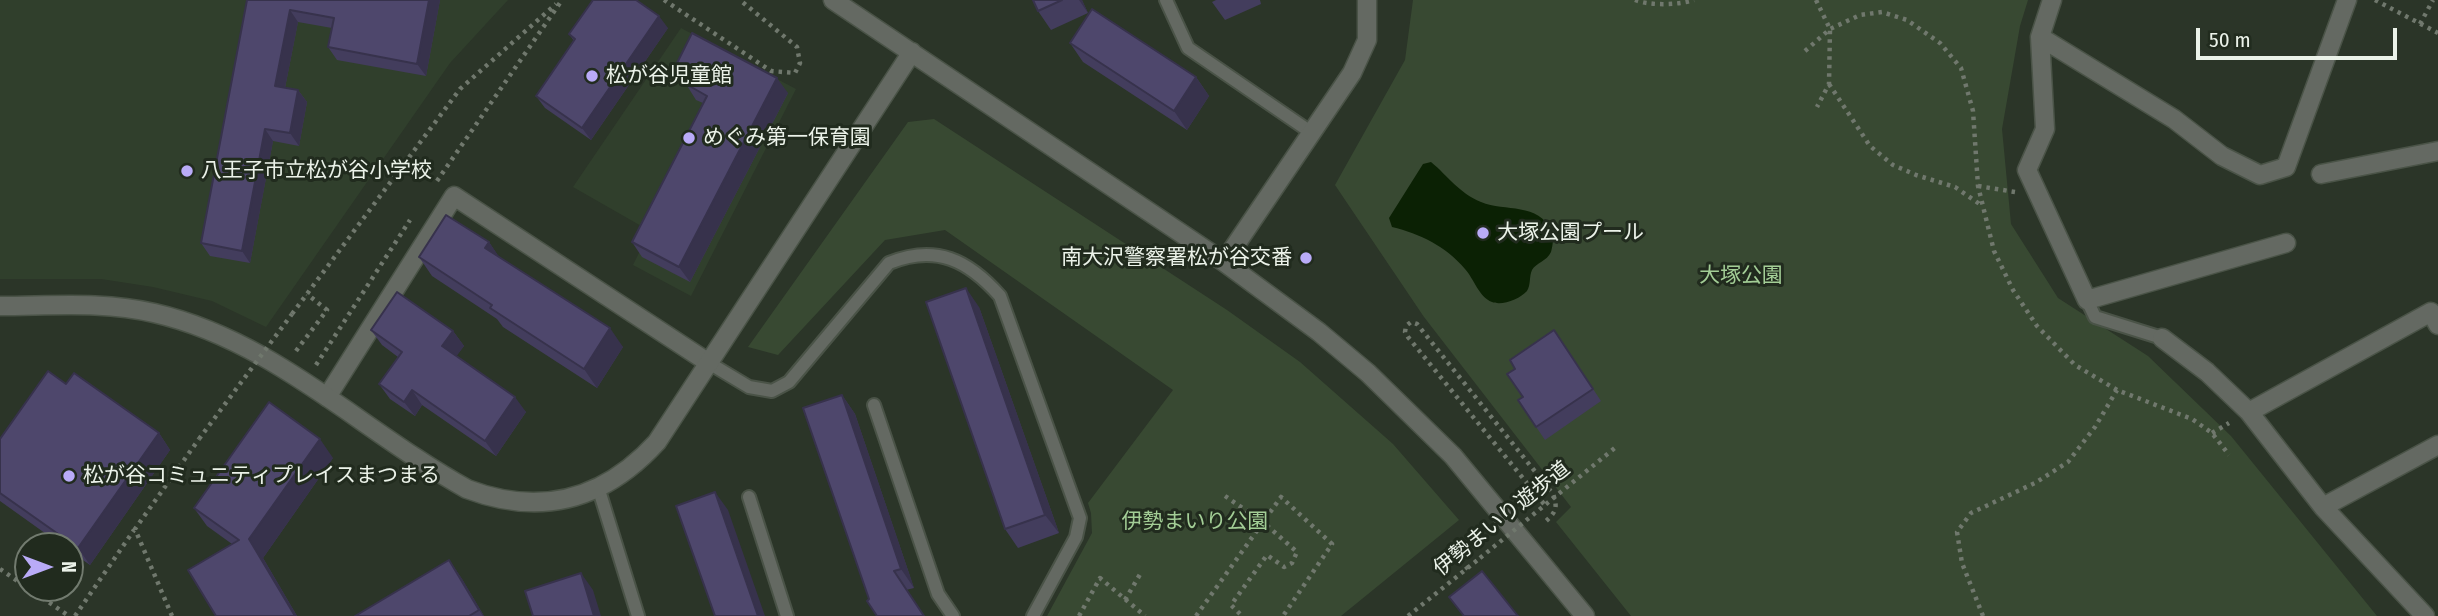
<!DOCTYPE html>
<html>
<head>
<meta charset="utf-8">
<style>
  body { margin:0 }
  #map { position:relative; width:2438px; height:616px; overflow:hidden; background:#2b3528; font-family:"Fira Sans Condensed",sans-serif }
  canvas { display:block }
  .north { position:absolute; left:14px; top:532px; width:70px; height:70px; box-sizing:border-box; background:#212b1e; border:2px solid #727b6f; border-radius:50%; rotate:90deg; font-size:19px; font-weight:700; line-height:28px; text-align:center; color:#ebf2e9 }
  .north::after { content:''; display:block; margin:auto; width:24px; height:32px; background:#b9abf7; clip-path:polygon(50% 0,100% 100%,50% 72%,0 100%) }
  .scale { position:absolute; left:2196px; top:28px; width:201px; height:32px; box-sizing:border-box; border:4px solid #ebf2e9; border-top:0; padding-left:9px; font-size:21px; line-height:24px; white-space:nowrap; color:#ebf2e9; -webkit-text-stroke:5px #212b1e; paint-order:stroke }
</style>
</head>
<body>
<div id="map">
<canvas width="2438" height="616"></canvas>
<div class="north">N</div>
<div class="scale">50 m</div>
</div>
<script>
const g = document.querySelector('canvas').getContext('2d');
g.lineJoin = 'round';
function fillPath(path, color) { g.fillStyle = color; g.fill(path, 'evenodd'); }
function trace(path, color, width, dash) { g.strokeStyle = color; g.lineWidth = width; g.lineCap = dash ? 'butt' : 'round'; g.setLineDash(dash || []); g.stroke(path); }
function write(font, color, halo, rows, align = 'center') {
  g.font = font + ' "Fira Sans Condensed","Noto Sans JP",sans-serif'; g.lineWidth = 6; g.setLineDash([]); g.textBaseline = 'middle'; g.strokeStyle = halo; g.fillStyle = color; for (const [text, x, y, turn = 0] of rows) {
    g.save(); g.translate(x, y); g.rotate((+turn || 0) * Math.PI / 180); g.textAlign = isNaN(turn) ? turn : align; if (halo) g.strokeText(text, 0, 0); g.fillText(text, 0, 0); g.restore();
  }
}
const built = new Path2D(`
  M0,0H508L450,63L266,327L212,301L153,287L101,279H0Z
  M681,28L796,89L691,296L633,265L650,231L573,187Z`);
const green = new Path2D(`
  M1413,0H2028L2020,26L2002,129L2011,224L2058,298L2148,356L2231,436L2377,616H1631L1556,522L1571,507L1424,317L1335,185L1405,60Z
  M934,119L1227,310L1300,362L1393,444L1459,520L1341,616H1047L1092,533L1091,513L1088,503L1173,390L945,230L885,240L778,355L748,347L908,122Z`);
const water = new Path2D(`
  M1431,162C1448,176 1459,193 1481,202C1505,212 1539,202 1551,231C1554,237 1553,245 1551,252C1547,261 1536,263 1532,270C1529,276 1531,285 1527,291C1520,299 1502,306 1492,302C1479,297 1474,279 1465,269C1446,246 1420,234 1392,227L1389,218L1423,164Z`);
const path = new Path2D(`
  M664,0L771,71L795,73L800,63L797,47L740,0
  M1635,0C1650,6 1679,5 1694,0
  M1816,0L1830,29L1829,84L1817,107
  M2375,0L2438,33
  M2420,24L2433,0
  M1805,51L1830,29L1860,15L1882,12L1907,20L1940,43L1961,68L1973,111L1978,186L1994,251L2013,290L2037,326L2075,365L2117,390L2192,419L2212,433L2229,455
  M1829,84L1870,146L1893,165L1916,175L1955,187L1981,205
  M437,181L562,0
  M1978,186L2015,192
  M292,314L460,89L556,4
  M296,351L327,310L307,294
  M316,365L410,220
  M2212,433L2229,423
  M1225,496L1263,522L1297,552L1292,563L1284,567L1267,555L1231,605L1242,616
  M1544,504L1408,337L1405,332L1406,326L1411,322L1417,324L1553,494C1558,508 1556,512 1545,522
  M0,569L69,616
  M1468,569L1455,553L1480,532
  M1125,600L1142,571
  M75,616L134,530
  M172,616L135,529L199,439
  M1079,616L1100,578L1145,616
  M1196,616L1281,497L1332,544L1283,616
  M1408,616L1480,558
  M1983,616L1962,563L1957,532L1971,513L2035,483L2068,462L2095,427L2117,390`);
const service = new Path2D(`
  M1166,0L1188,48L1312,133
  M2087,300L2095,317L2162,338
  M709,363L749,387L772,391L789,382L889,263C936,244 968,260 1000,296L1080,518L1076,537L1033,616
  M874,405L938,594L953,616
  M598,487L638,616
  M749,497L787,616`);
const minor = new Path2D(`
  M2052,0L2040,37L2045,129L2027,170L2087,300L2286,243
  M2040,37L2174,119L2222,156L2260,175L2286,167L2347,0
  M2321,174L2438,151
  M2162,338L2207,372L2249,412L2323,507L2425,616
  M327,397L454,196L709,363
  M2249,412L2431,312L2438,325
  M2323,507L2438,445`);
const tertiary = new Path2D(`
  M833,0L1224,262L1319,332L1368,373L1453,456L1585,616
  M1224,262L1352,73L1367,40V0
  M0,306C51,306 104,301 154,313C273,340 362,431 467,489C541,517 604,500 657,442L912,52`);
const pathBridge = new Path2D(`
  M199,439L292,314
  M1480,558L1616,447`);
const wall = new Path2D(`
  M247,0H440L426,76L337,60L328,47L332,28L298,22L285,88L298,90L307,102L299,146L273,141L250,263L210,256L201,243Z
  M1033,0H1082L1088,13L1051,30L1038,11Z
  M1216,0H1260L1261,4L1225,20L1212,2Z
  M668,28L591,140L545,108L536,96L574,41L569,34Z
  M1070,43L1196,77L1209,96L1187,130L1083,62Z
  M677,63L788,93L690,282L642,257L632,242L703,103L696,100L686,84L688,78Z
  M489,242L498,256L623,347L597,388L503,327L497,319L432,276L419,257Z
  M979,307L1059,533L1018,548L1005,529Z
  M371,330L453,331L464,346L456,356L526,412L496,456L422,405L415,416L390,399L379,384L398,357L382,345Z
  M1554,330L1601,401L1545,440L1518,400L1523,397Z
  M66,384L159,433L170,450L90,565L70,551V546H63L0,501V439Z
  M842,395L855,414L914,588L869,599Z
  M333,458L263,558L297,616H216L232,544L207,526L194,508Z
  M449,560L462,579L484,616H355Z`);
const shadedWall = new Path2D(`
  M429,0H440L426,76L417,64Z
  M1079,0H1082L1088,13Z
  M290,10L298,22L283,98L275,86Z
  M659,16L668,28L591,140L582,128Z
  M1196,77L1209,96L1187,130L1174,111Z
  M777,78L788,93L690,282L679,267Z
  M298,90L307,102L299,146L290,133Z
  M265,129L273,141L250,263L242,251Z
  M489,242L502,261L485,248Z
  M966,288L979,307L1059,533L1045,515Z
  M610,328L623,347L597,388L584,369Z
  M453,331L464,346L453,361L442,346Z
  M412,390L422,405L415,416L404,402Z
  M842,395L855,414L914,588L901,569Z
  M515,397L526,412L496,456L485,441Z
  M159,433L170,450L90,565L78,548Z
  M320,439L333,458L263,558L297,616H295L249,539Z
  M715,492L728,510L765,616H758Z
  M449,560L462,579L484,616H483L479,610Z
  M581,573L593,590L601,616H594Z`);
const building = new Path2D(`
  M247,0H429L417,64L328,47L334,18L290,10L275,86L298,90L290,133L265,129L242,251L201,243Z
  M593,0H636L659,16L582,128L536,96L575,39L569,34Z
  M1033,0H1062L1038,11Z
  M1092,9L1196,77L1174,111L1070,43Z
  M692,33L777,78L679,267L632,242L707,96L686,84L692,71L677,63Z
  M446,215L489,242L485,248L610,328L584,369L490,308L492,305L419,257Z
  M966,288L1045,515L1005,529L926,302Z
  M397,292L453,331L442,346L515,397L485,441L412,390L404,402L379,384L402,352L371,330Z
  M1554,330L1593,389L1536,427L1518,400L1523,397L1507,374L1515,369L1510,360Z
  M48,371L66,384L74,373L159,433L78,548L0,493V439Z
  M842,395L901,569L894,571L924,616H877L867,601L869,599L803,408Z
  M269,402L320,439L249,539L295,616H216L188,570L239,540L194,508Z
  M715,492L758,616H715L676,506Z
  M449,560L479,610L469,616H355Z
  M1482,571L1518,616H1464L1449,597Z
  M581,573L594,616H533L525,591Z`);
const markers = [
  [592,76,7,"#b9abf7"],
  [689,138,7,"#b9abf7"],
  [187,171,7,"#b9abf7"],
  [1483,233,7,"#b9abf7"],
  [1306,258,7,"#b9abf7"],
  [69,476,7,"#b9abf7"]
];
const poiNames = [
  ["松が谷児童館",606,76],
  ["めぐみ第一保育園",703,138],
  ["八王子市立松が谷小学校",201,171],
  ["大塚公園プール",1497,233],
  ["南大沢警察署松が谷交番",1292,258,"right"],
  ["松が谷コミュニティプレイスまつまる",83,476]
];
const parkNames = [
  ["大塚公園",1741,276],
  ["伊勢まいり公園",1195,522]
];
const streetNames = [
  ["伊勢まいり遊歩道",1502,519,-39]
];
fillPath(built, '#303f2c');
fillPath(green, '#384932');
fillPath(water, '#0b2104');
trace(service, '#4a5347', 16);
trace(minor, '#4a5347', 21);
trace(tertiary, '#4a5347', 21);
trace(path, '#70786d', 4.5, [3.5, 5]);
trace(service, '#646962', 12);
trace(minor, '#646962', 18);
trace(tertiary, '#646962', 18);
trace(pathBridge, '#70786d', 4.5, [3.5, 5]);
fillPath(wall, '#433d5d');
fillPath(shadedWall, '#37324c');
fillPath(building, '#4e476c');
trace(building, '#37324c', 2);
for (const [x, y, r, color] of markers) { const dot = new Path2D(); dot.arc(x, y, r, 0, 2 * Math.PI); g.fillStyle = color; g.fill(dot); trace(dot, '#212b1e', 2.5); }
write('21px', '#ebf2e9', '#212b1e', poiNames, 'left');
write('21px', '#a3ce96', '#212b1e', parkNames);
write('21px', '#ebf2e9', '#212b1e', streetNames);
</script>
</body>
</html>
